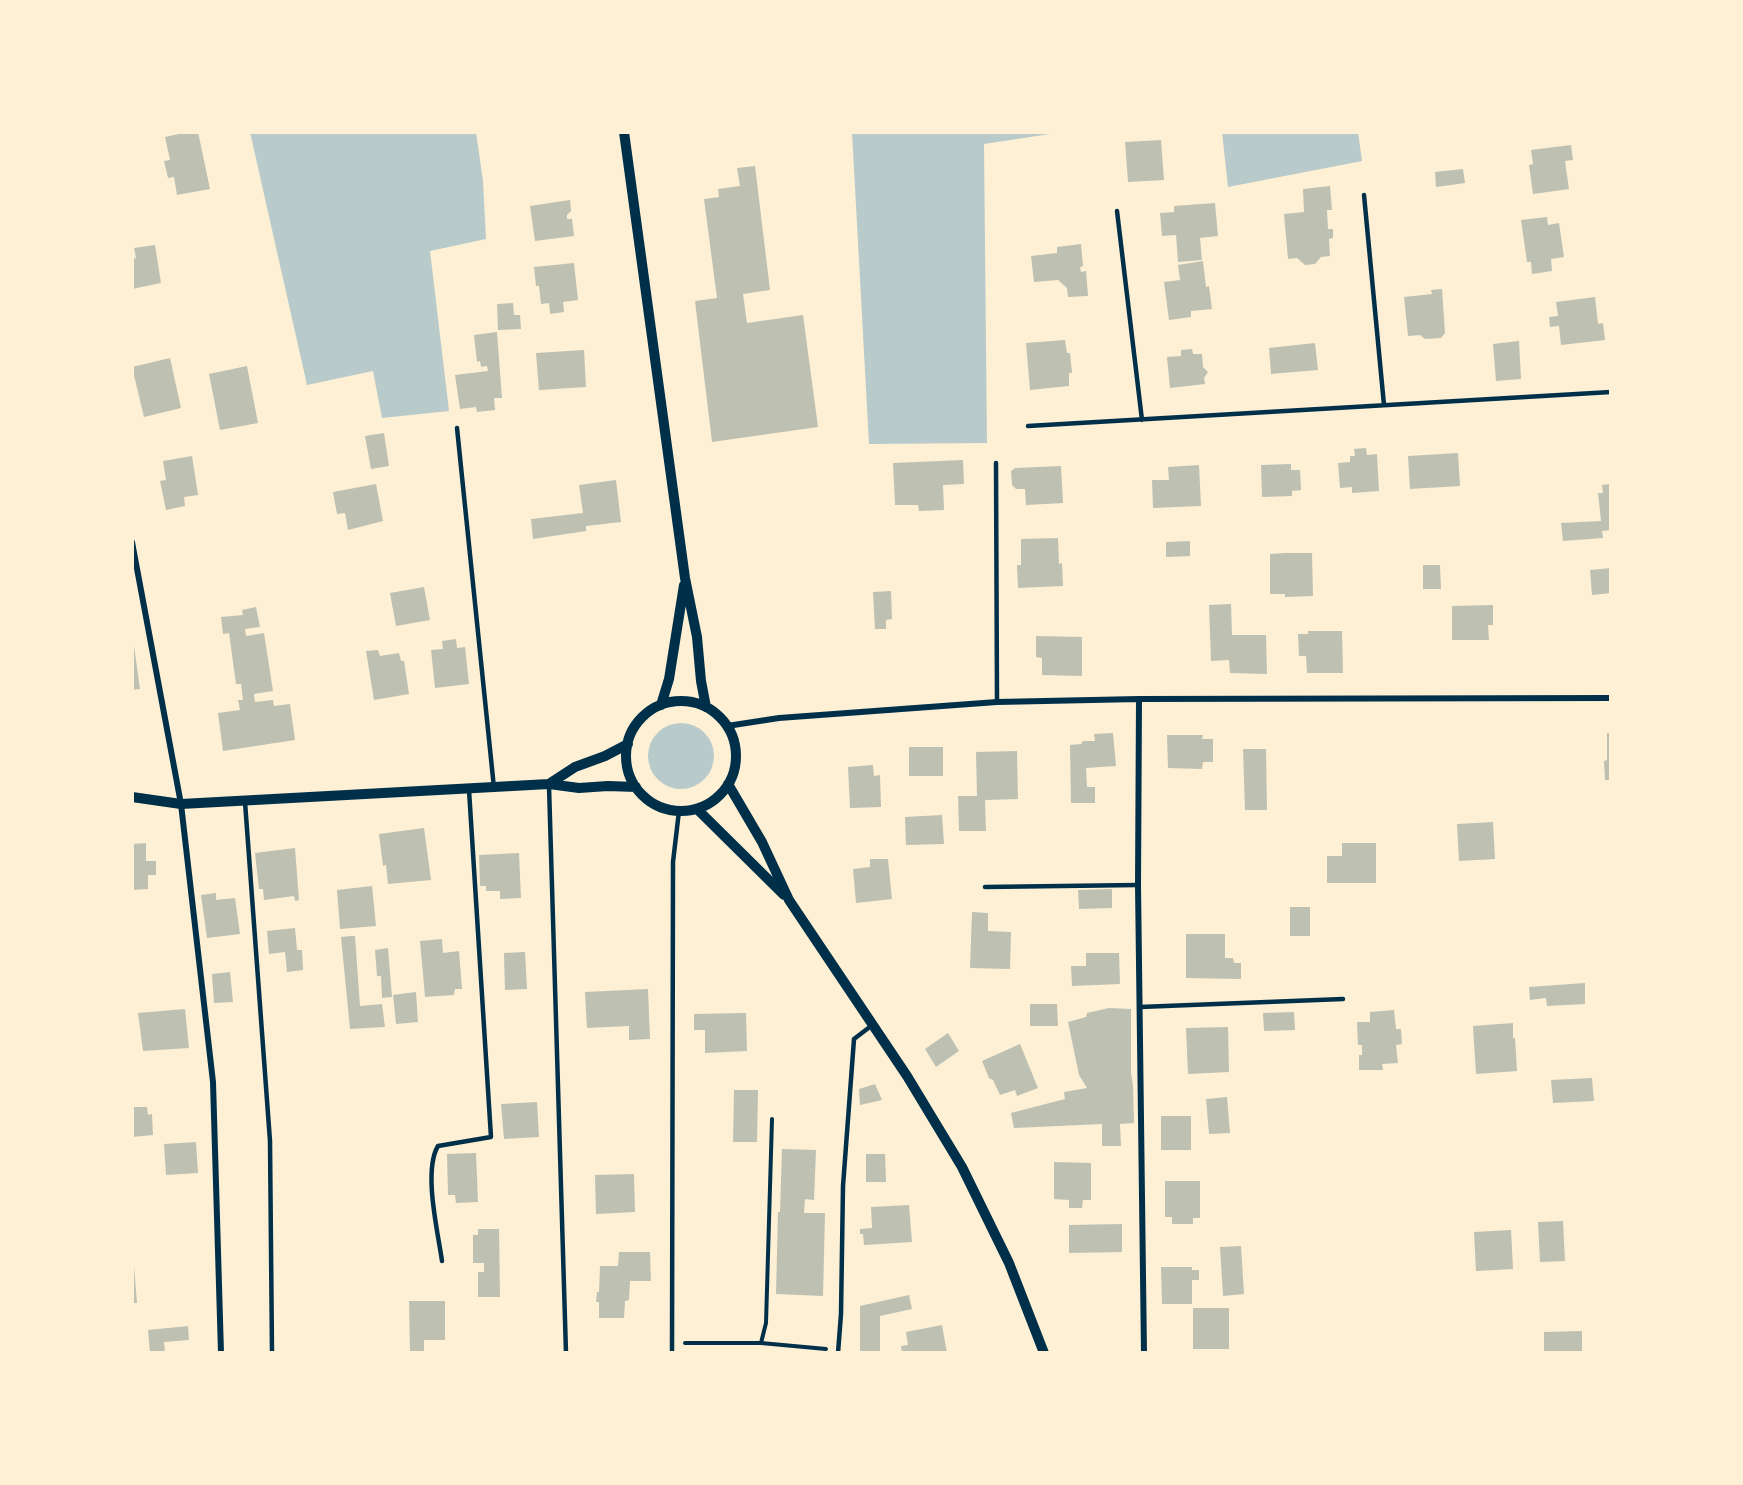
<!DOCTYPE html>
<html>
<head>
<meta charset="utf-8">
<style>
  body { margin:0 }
  #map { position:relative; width:1743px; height:1485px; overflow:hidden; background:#fdf0d5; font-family:Poppins,sans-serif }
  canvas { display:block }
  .frame { position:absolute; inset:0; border:134px solid #fdf0d5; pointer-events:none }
</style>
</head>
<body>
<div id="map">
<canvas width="1743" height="1485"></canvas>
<div class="frame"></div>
</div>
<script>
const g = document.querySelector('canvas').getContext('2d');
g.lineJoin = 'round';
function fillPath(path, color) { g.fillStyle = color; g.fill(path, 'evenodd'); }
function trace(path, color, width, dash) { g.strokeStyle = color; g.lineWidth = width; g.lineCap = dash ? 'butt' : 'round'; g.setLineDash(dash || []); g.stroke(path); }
const green = new Path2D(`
  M250,132H476L483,181L486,239L430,251L449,411L382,418L373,371L307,385Z
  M852,132H1063L984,144L987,443L869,444Z
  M1222,132H1358L1362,161L1228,187Z
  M648 756a33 33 0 1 1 66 0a33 33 0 1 1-66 0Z`);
const building = new Path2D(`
  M188,132H198L210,189L177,195L174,177L168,178L164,161L170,160L165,137Z
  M1161,140L1164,180L1128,182L1125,142Z
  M1571,145L1573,160L1565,161L1569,189L1533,194L1529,165L1533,164L1531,150Z
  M755,166L770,290L743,294L747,323L803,315L818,427L712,442L695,301L717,298L704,199L719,197L718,189L740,186L737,168Z
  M1463,169L1465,183L1436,187L1435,172Z
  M1330,186L1332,210H1327L1328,229H1333V238L1329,239L1330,256L1321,257L1315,264L1305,265L1297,258L1288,259L1284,214L1304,212L1303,189Z
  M570,200L571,211L567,215V219H572L574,236L535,241L530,206Z
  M1215,203L1218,236L1200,238L1202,260L1178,262L1176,235L1162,236L1160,213L1174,212V206Z
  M1547,217L1548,225L1559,223L1564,257L1551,259L1552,271L1532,274L1531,262H1527L1521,220Z
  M1081,244L1083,266L1080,267L1081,272L1086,271L1088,296L1068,297L1067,288L1058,280L1034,282L1031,256L1057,253V247Z
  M155,245L161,283L132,289V259L136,258L134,248Z
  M1203,261L1206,287L1209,286L1212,309L1191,311V317L1169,320L1164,282L1180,280L1178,265Z
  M574,263L578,300L563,302L564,312L550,314L549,303L541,304L539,286H536L534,267Z
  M1442,289L1445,333L1441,338L1425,339L1420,335L1408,336L1404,297L1432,294L1431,290Z
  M1595,297L1598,324L1603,323L1605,340L1561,345L1559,326L1550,327L1549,317L1558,316L1556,302Z
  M513,303L514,315H520L521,329L498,330L497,304Z
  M497,332L502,398H494L495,410L477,412L476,407L460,409L455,375L488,371L487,366L481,367L480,361L477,362L474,335Z
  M1065,340L1067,353H1070L1072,373H1069V386L1030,390L1026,343Z
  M1519,341L1521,379L1496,381L1493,344Z
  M1315,343L1318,370L1271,374L1269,348Z
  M1192,349L1193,354H1202L1203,367L1208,372L1204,378L1205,384L1170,388L1167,357L1181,356V350Z
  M584,350L586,387L539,390L536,353Z
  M170,358L181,408L144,417L132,367Z
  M247,366L258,423L220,430L209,374Z
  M384,433L389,466L371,469L365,436Z
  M1366,448L1367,455L1377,454L1379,491L1352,493V487L1340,488L1338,463L1350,462V456H1355L1354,449Z
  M1458,453L1460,486L1410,489L1408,456Z
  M192,456L198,495L184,497L185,506L166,510L160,481L166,480L163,461Z
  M963,460L964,484L943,485L944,510L919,511L918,505H895L893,463Z
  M1291,464V470H1300L1301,490L1292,491V496L1262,497L1261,465Z
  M1199,465L1201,506L1153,508L1152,480H1169L1168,467Z
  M1061,466L1063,503L1026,505L1025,489H1016L1012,485L1011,471L1015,468Z
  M616,480L621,522L586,526V531L533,539L531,519L583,513L579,485Z
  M376,484L383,521L348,530L345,513L337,514L333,492Z
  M1609,484L1611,492V530L1602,531L1603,538L1563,541L1561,523L1601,521L1598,493H1603L1602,485Z
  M1058,538L1059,564L1062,563L1063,586L1018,588L1017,565H1021V539Z
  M1190,541V556L1166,557V542Z
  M1285,553H1312L1313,596L1285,597V594H1270V554Z
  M1423,565H1440L1441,589H1423Z
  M1611,568V593L1592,595L1590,570Z
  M424,587L430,620L396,626L390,593Z
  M891,591L892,619L886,620V629H875L873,592Z
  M1231,604L1232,635H1266L1267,674L1230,673L1229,660L1211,661L1209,605Z
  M1493,605V625H1488L1489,640H1452V606Z
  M256,607L260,627L245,629L246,636L264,633L273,691L254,694L255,702L273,700L274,706L290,704L295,740L223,751L218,713L240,710L238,700H243L241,684H236L229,633L223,634L221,617L243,615L242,610Z
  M1308,631H1342L1343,673H1307L1306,656H1299L1298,634H1308Z
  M1036,636L1082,637V676L1042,675V658L1036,657Z
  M456,639L457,648L465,647L469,684L435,688L431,650L443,649L442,641Z
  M134,646L140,689L132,690V647Z
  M378,650L380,656L399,653L401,661H404L409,694L374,700L366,651Z
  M1113,733L1116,766L1086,768L1087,787H1095V803H1071L1070,745L1081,744L1083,741H1095L1094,734Z
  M1607,733H1611V780H1605L1604,761L1607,760Z
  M1167,735H1203L1202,739H1213V762H1203L1202,769L1168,768Z
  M909,747H943V776H909Z
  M1243,749H1266L1267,810H1245Z
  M1017,751L1018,799L985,800L986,831H959L958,796H977L976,752Z
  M873,765L874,776L880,775L881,807L850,808L848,767Z
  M942,815L944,844L906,845L905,817Z
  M1493,822L1495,859L1459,861L1457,824Z
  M424,828L431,880L388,884L386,865L383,866L379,834Z
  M146,843V861H156V875H148V889L132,890V844Z
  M1342,843H1376V883H1327V856H1342Z
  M295,848L299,900L295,901L294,896L264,900L263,889H259L255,853Z
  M519,853L521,898L500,899V891H486V886H480L479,855Z
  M870,859H888L892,899L856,903L853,869L870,867Z
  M372,886L376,926L340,929L337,890Z
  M1112,889V908L1079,909L1078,890Z
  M216,893V900L235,898L240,934L207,938L201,895Z
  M1290,907H1310V936H1290Z
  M972,912L988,913V931L1011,932L1010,969L970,968Z
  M295,928L297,950H302L303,970L287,972L285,952L269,954L267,931Z
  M1186,934H1225V958H1233L1234,963H1241V979L1186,978Z
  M351,936H355L360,1006L382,1004L385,1027L350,1029L341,937Z
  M442,939L443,953L459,951L462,989H455L454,995L425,997L420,941Z
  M388,948L392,997L382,998L381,976H377L375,950Z
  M525,952L527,989L505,990L504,953Z
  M1086,953H1119L1120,984L1072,986L1071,966H1086Z
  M230,972L233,1002L214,1003L212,974Z
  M1585,983V1004L1547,1006L1546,998L1530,1000L1529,987Z
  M648,989L650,1039L629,1040V1026L587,1028L585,992Z
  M416,992L418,1022L396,1024L393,995Z
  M1030,1004H1057L1058,1026H1030Z
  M1109,1008L1131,1009V1073L1133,1085L1134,1123L1120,1124L1121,1146H1102V1124L1014,1128L1011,1113L1065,1099L1064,1092L1087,1088L1079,1075L1068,1022L1086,1017L1087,1013Z
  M185,1009L189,1048L143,1051L138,1013Z
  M1394,1010L1396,1029H1401L1402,1044L1396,1045L1398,1063L1382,1064L1383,1070H1359V1055H1362V1045H1358L1357,1022H1370V1012Z
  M1294,1012L1295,1030L1264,1031L1263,1013Z
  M746,1013L747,1051L705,1053V1030H694V1014Z
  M1513,1023V1038H1515L1517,1071L1476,1074L1473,1026Z
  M1228,1027L1229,1072L1188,1074L1186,1028Z
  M948,1033L959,1051L936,1067L925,1049Z
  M1020,1044L1038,1088L1017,1096L1015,1090L1000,1095L993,1080L989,1078L982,1061Z
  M1592,1078L1594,1101L1553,1103L1551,1080Z
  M875,1084L882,1100L860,1105L859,1089Z
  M734,1090H758L757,1142H733Z
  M1227,1097L1230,1133L1209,1134L1206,1099Z
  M537,1102L539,1137L504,1139L501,1104Z
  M132,1107H147L148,1115L152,1114L153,1135L132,1137Z
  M1161,1116H1191V1150H1161Z
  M196,1142L198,1173L166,1175L164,1144Z
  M782,1149L816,1150L814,1200L805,1199L804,1213H825L823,1296L776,1294L778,1212H780Z
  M476,1153L478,1202L456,1203L455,1195H448L447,1154Z
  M866,1154H885L886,1182H866Z
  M1054,1162L1091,1163V1200H1083L1082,1208H1069V1200L1054,1199Z
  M634,1174L635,1212L596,1214L595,1175Z
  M1165,1181H1200V1218H1193V1224H1172V1217H1165Z
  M909,1205L912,1242L864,1245L863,1234H860V1229L872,1228L871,1207Z
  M1563,1221L1565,1261L1540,1262L1538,1222Z
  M1122,1224V1252L1069,1253V1225Z
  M478,1229H499L500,1297H478V1272H484V1263H473V1235H478Z
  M1511,1230L1513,1269L1476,1271L1474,1232Z
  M1241,1246L1244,1294L1223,1296L1220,1247Z
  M619,1252H650L651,1281H630L629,1300L625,1301L624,1318H599V1302H596L597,1292H599L600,1266H618Z
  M132,1266H134L137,1303H132Z
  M1161,1267H1192V1270H1199V1280H1192V1304H1162Z
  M909,1295L912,1309L880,1316V1353H860V1306Z
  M409,1301H445V1340H424V1353H410Z
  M1193,1308H1229V1349H1193Z
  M942,1325L947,1353H902L901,1346L908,1345L906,1332Z
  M188,1326L189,1340L164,1342L165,1353H150L148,1330Z
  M1582,1331V1353H1544V1332Z`);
const path = new Path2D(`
  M685,1343H761L766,1323L772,1119
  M761,1343L826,1349`);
const service = new Path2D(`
  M1364,195L1384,405
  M1117,211L1142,420
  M1028,426L1611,392
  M457,428L494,788
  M996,463L997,702
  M549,786L566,1353
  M245,802L270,1141L272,1353
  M985,887L1138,885
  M1140,1007L1343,999
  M442,1261C438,1232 423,1171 438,1146L491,1137L469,790
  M672,1353L673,862L679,811
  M838,1353L841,1314L843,1186L854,1039L871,1026`);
const minor = new Path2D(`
  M132,542L181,804L213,1082L221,1353
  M1139,699L1138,885L1144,1353
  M727,726L779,718L997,702L1139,699L1611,698`);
const tertiary = new Path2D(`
  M624,132L685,578L697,637L701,681L706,707
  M626 756a55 55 0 1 1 110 0a55 55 0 1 1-110 0Z
  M661,705L669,679L684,585
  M549,784L575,767L605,756L628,744
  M728,784L762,842L789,900L907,1076L962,1167L1009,1263L1044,1353
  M132,797L181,804L549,784L579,788L608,786L636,787
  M697,809L784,895`);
fillPath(green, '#b9caca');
fillPath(building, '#bec0b2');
trace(path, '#003049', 4);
trace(service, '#003049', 4.5);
trace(minor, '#003049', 6);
trace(tertiary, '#003049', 10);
</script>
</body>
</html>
